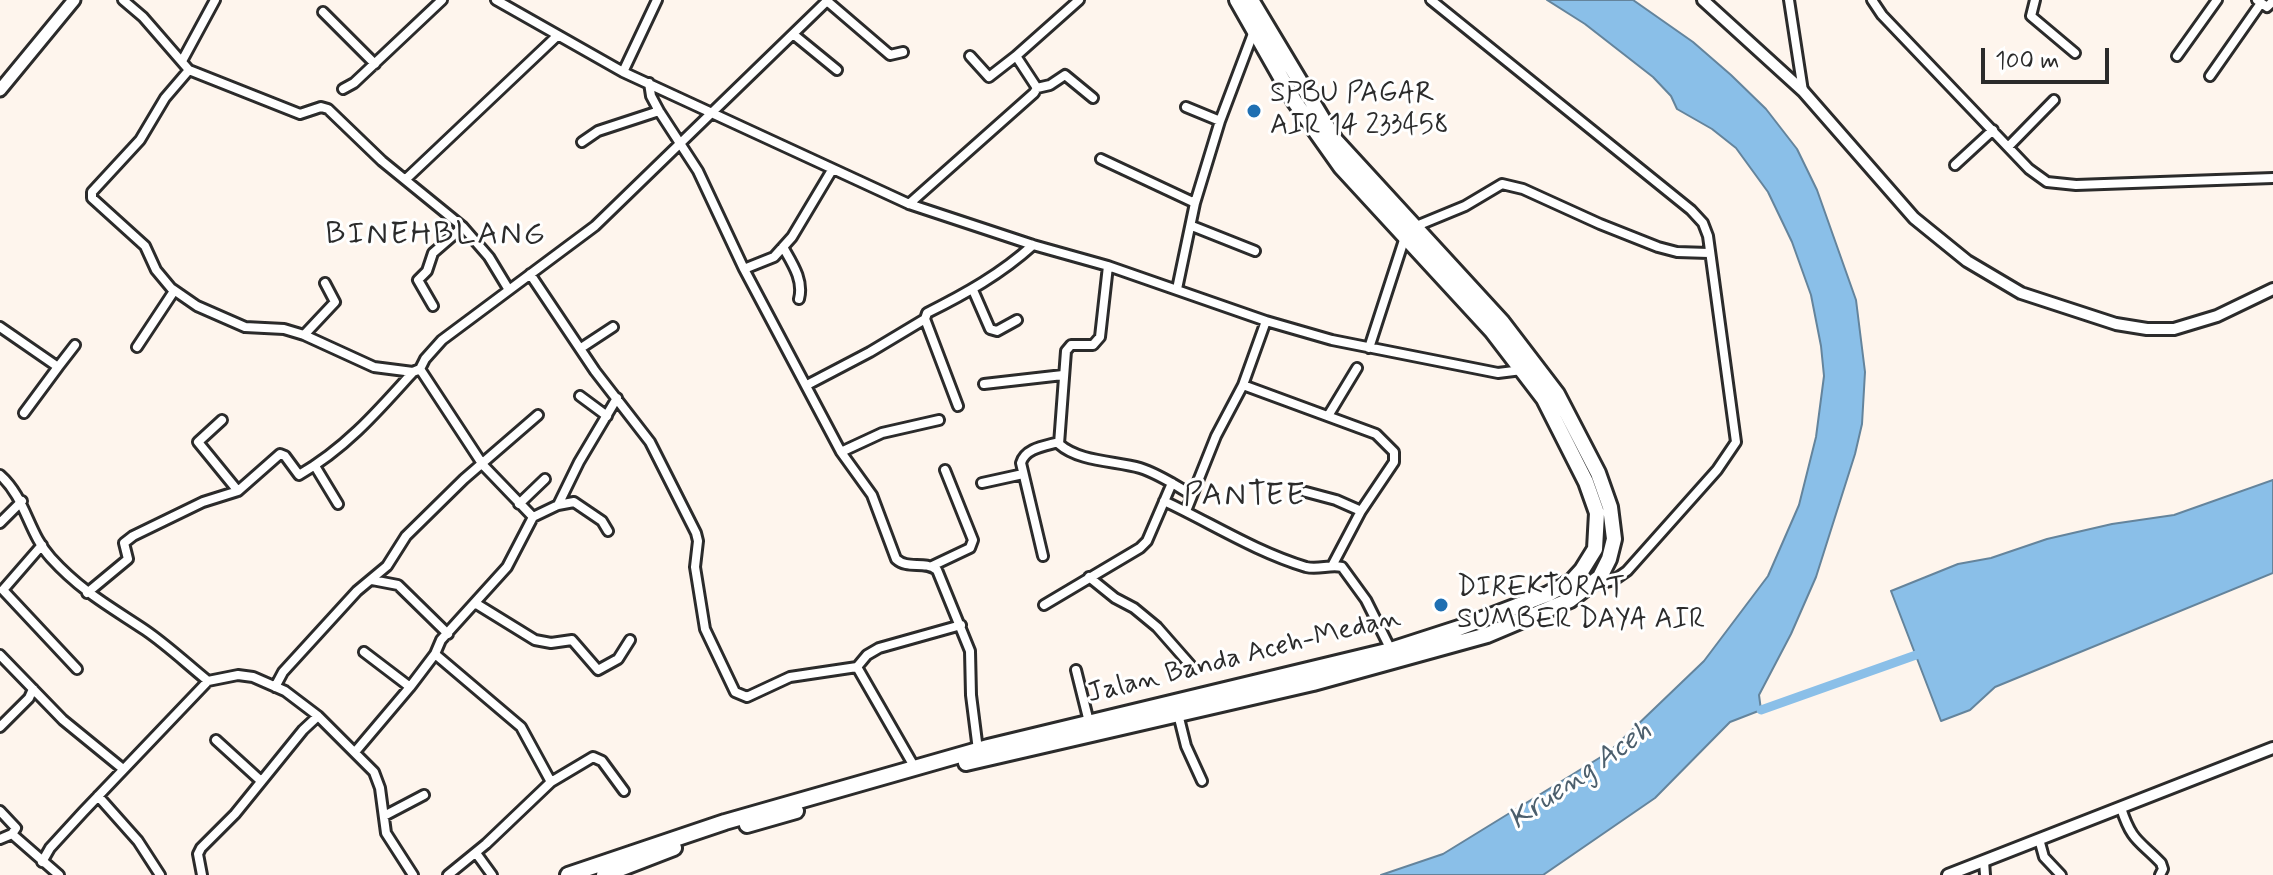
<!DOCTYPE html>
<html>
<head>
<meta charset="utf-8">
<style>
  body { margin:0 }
  #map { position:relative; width:2273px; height:875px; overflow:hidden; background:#fef5ed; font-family:Mynerve,sans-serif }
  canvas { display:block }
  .scale { position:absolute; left:1981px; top:48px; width:128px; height:36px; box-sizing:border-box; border:4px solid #2b2b2b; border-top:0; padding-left:10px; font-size:24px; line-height:28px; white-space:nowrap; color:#2b2b2b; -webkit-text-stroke:6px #fff; paint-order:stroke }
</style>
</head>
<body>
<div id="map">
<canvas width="2273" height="875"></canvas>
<div class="scale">100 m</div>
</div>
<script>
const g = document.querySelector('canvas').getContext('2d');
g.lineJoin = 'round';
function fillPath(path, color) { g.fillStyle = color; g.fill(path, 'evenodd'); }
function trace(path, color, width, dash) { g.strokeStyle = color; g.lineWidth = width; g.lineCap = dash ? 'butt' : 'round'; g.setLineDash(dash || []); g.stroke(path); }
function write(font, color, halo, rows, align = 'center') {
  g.font = font + ' Mynerve,sans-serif'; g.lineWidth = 6; g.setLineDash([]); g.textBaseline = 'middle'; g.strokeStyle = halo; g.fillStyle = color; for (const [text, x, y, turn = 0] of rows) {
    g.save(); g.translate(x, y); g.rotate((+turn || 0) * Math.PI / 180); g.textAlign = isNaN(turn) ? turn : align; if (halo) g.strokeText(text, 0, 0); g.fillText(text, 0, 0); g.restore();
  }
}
const water = new Path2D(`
  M1547,0H1633L1693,42L1731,75L1766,109L1797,149L1817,190L1856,300L1865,372L1862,424L1855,454L1816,577L1791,634L1759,695L1761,710L1730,722L1655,798L1543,875H1381L1443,854L1609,752L1704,661L1768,576L1799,505L1816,437L1824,376L1821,346L1811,295L1792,242L1768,192L1736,148L1712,129L1677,109L1671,96L1653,77L1585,24Z
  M2273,480V573L1995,687L1970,710L1941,721L1891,591L1958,564L1991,558L2047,539L2112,524L2174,515Z`);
const canal = new Path2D(`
  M1761,710L1916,655`);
const minor = new Path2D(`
  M123,0L143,17L189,70L300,114L321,107L328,109L382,161L463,227L489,257L509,290
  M496,0L623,72L909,204L1033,245L1108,266L1266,321L1332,340L1498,373L1522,370
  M1431,0L1691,210L1703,223L1708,236L1736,442L1717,470L1627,571L1614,580L1595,585
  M1789,0L1803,91
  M1872,0L1882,15L2029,169L2047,182L2076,185L2273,178
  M2035,0L2031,16L2075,53
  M2257,0L2267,7L2273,1
  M827,1L890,55L903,52
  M323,12L375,64
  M793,34L837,70
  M970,56L989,77L1016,56
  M2177,56L2217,0
  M182,61L215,0
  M189,70L165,98L140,140L92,192V198L145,246L156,270L171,288L197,306L245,327L284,329L304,335L374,367L413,372L420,369
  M623,72L657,0
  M2210,76L2261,3
  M649,83L651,96L659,111L698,171L744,269L841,452L872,495L896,559C908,570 924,560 937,570L970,651L971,695L978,750
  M1037,88L1050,85L1065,75L1093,98
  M343,89L354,83L442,0
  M1186,107L1220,121
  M582,142L598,131L659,111
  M2008,147L2054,100
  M1101,159L1195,203
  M1955,165L1993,130
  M406,179L557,36
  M909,204L1034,93L1037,88L1016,56L1079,0
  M1192,226L1255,251
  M1414,227L1465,206L1502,184L1523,189L1600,224L1658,247L1677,252L1709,253
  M783,247C792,263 804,280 799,299
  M1108,266L1100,337L1093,345H1071L1066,351L1059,444C1079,462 1116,461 1140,468C1159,474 1175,485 1192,495
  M744,269L774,257L792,237L832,170
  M530,274L595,371L650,442L696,533L698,541L695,567L705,629L735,692L747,697L790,677L857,667L867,655L879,648L961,625
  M1177,289L1195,203L1220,121L1254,31
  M973,290L990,329L997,331L1017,320
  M433,306L418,280L427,271L433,253L463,227
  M925,319L958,406
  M0,327L58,367L24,413
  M304,335L335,302L325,283
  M137,347L174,291
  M581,348L613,327
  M1369,348L1405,237
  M58,367L75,345
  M984,384L1063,375
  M807,385L870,352L925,319L927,313C965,294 1001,274 1033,245
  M1243,385L1376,434L1394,452V462L1361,511L1332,566
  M580,396L607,416
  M1328,416L1357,368
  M222,420L198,442L238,491
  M841,452L882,433L939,420
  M315,466L338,504
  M0,475C26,498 28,533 51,558C81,591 109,606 145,630C167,645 187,664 208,681L238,675L253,677L285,691L318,716L374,772L380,788L386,833L413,875
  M982,483L1023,474
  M1306,492L1336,500L1361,511
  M1164,501C1211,523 1256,552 1306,567C1319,570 1330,564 1342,567L1366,600L1391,650
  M519,504L545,479
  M558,505L579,462L617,398
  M1186,511L1216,436L1243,385L1266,321
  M533,517L507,567L441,640L435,654L521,727L551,782
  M0,523L22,501
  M608,531L602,521L574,502L558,505L533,517L483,465L420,369L425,359L442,340L595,226L828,0
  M42,545L3,590L77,669
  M1043,556L1021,463C1025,448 1045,446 1059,442
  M932,566L970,548L973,540L945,470
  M1089,577L1115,598L1134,608L1157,627L1193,668
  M372,580L398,585L448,634
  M87,593L128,559L124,543L133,536L203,502L238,491L280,454L285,456L299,475C345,449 378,411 413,372
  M475,603L535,640L551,643L572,640L598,670L618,659L630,640
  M1044,605L1140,548L1147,541L1172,483
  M364,652L410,687
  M0,655L63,720L123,769
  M857,667L915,768
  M1076,670L1089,722
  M275,687L283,672L357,591L387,566L406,536L464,479L538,415
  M1178,714L1186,746L1202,781
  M0,727L29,698L33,689
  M216,740L261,781
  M355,752L410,687L435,654
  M98,796L138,841L160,875
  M2121,808C2132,842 2139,840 2161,863L2163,869L2160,875
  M0,811L16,828L12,834
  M384,816L424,795
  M0,839L12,834L59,875
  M2039,839L2044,857L2061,875
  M476,853L492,875
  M1984,861L1985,875
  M42,862L50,848L83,812L208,681
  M202,875L198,854L201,848L235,814L303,730L318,716
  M448,875L486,844L551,782L593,757L602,761L624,791`);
const tertiary = new Path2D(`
  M1703,0L1803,91L1914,218L1967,261L2021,293L2116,324L2147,329H2174L2217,316L2273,289
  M1948,875L2273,748`);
const secondary = new Path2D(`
  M0,90L74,0`);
const trunk = new Path2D(`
  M966,763L1313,683L1487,635L1570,600L1600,577L1609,559L1614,539L1610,507L1598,473L1557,394L1502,322L1335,140L1251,0
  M747,825L796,811
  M568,875L725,822L988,747L1391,650L1459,628L1548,594L1572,581L1582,570L1595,549L1597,513L1586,482L1544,399L1492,331L1341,167L1295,102L1237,0
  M604,875L674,848`);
const markers = [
  [1254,111,8,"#1f6fb2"],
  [1441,605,8,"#1f6fb2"]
];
const poiNames = [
  ["SPBU PAGAR",1270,95],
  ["AIR 14 233458",1270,127],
  ["DIREKTORAT",1457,589],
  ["SUMBER DAYA AIR",1457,621]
];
const streetNames = [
  ["Jalan Banda Aceh-Medan",1244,657,-14]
];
const waterNames = [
  ["Krueng Aceh",1581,777,-35]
];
const quarterNames = [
  ["BINEHBLANG",436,236],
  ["PANTEE",1245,497]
];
fillPath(water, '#8abfe8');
trace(water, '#64849c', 2);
trace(canal, '#8abfe8', 9);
trace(minor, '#2b2b2b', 14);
trace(tertiary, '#2b2b2b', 16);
trace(secondary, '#2b2b2b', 17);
trace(trunk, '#2b2b2b', 20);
trace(minor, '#fff', 8);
trace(tertiary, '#fff', 10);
trace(secondary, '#fff', 11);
trace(trunk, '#fff', 14);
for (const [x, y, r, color] of markers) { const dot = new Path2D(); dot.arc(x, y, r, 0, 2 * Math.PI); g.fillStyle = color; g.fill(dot); trace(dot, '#fff', 3); }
write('28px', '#2b2b2b', '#fff', poiNames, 'left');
write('28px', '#2b2b2b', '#fff', streetNames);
write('italic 30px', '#4c5f6d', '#fff', waterNames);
g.letterSpacing = '2px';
write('32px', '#2b2b2b', '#fff', quarterNames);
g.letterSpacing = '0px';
</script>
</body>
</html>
